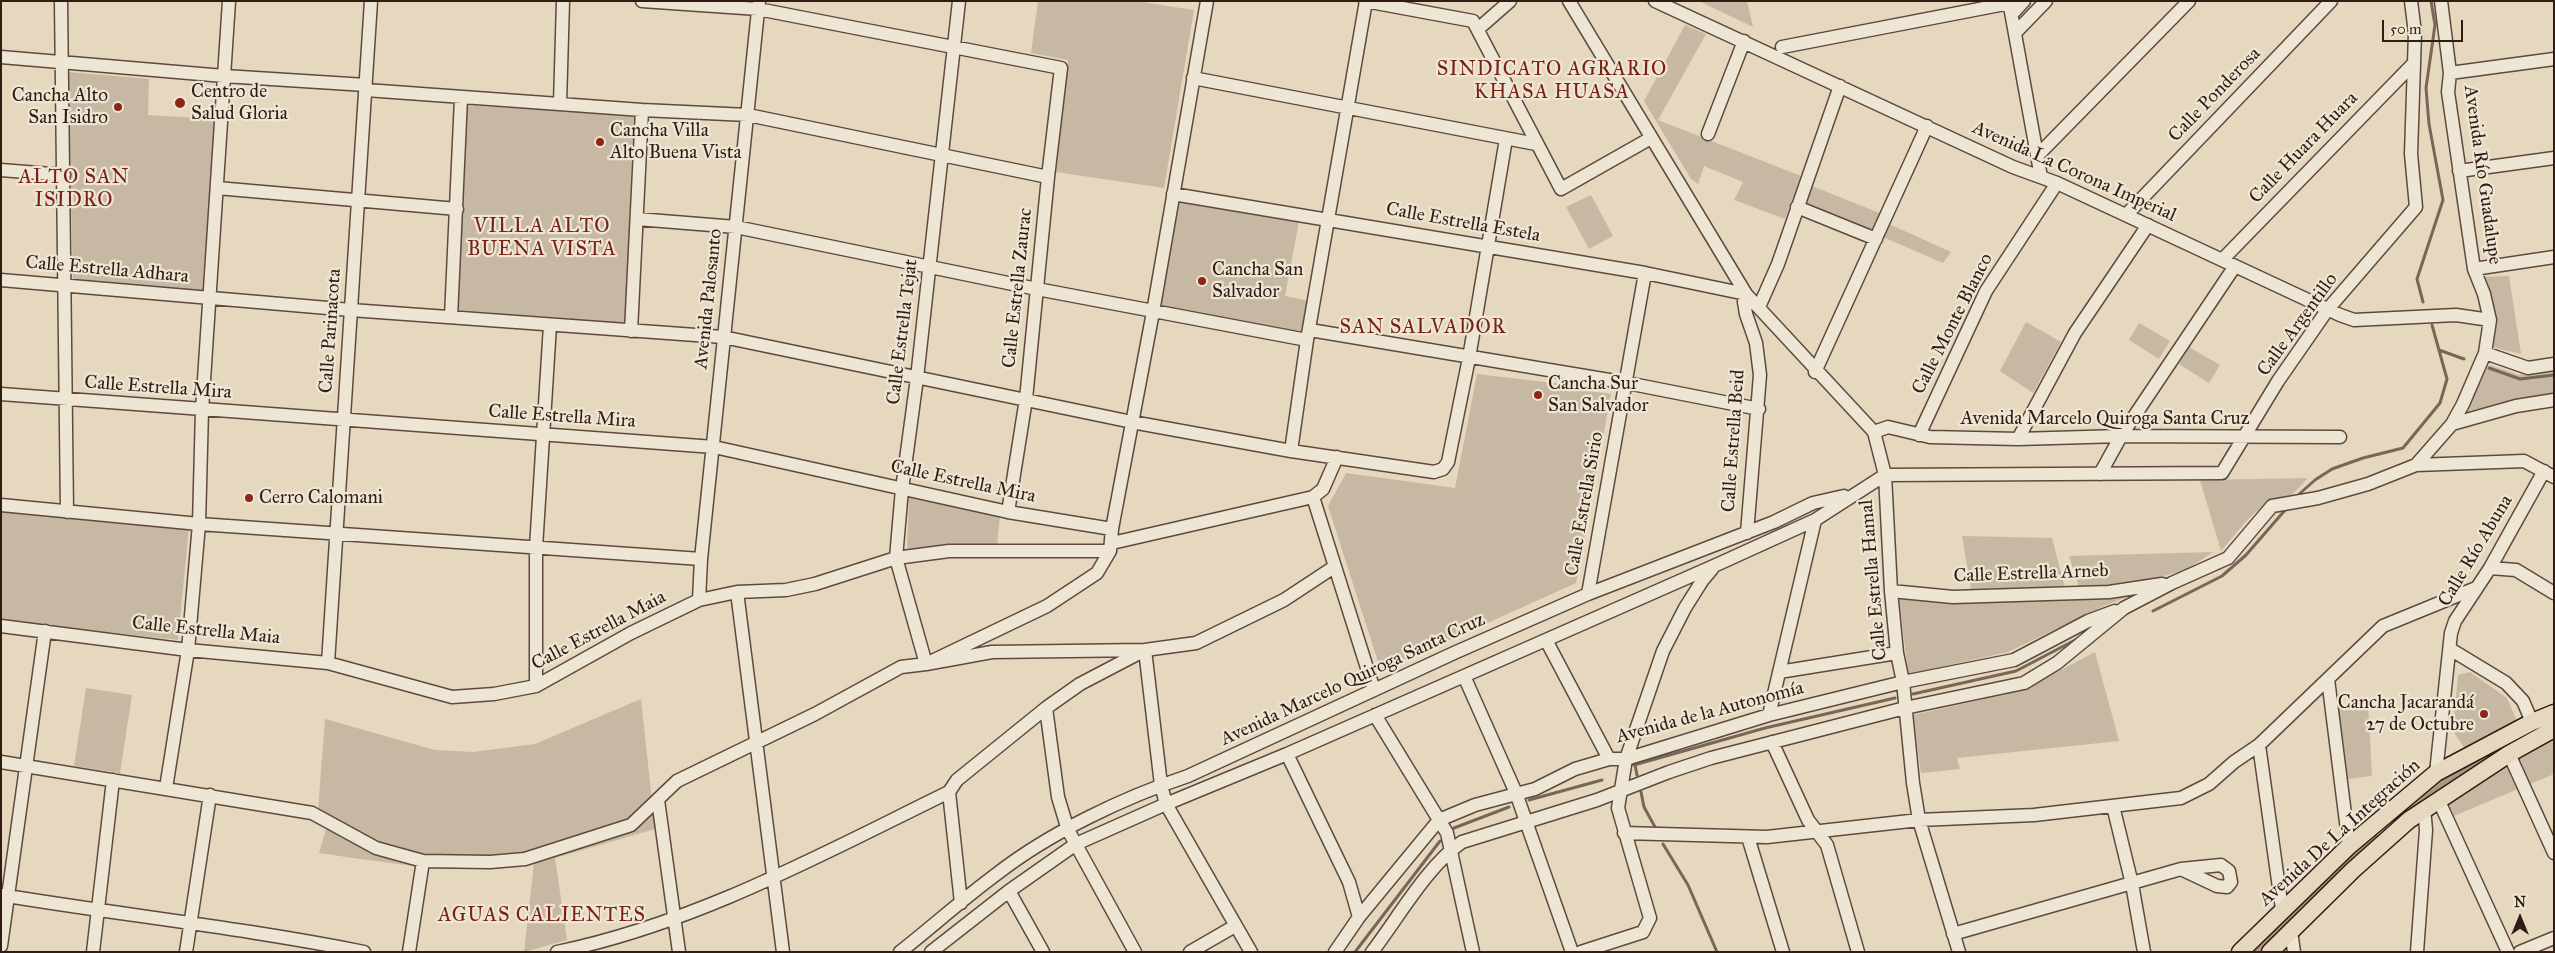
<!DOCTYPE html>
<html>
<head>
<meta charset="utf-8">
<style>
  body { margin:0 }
  #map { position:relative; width:2555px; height:953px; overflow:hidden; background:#e5d8bf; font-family:"IM FELL Great Primer",serif }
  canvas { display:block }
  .frame { position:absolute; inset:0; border:2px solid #311b12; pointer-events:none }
  .north { position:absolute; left:2495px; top:893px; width:50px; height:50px; -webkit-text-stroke:4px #eee6d5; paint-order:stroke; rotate:0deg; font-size:14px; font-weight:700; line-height:20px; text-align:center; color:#311b12 }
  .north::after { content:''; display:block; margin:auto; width:18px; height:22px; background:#311b12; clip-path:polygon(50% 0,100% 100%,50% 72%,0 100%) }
  .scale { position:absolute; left:2382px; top:20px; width:81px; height:22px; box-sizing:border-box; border:2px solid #311b12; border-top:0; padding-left:6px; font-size:15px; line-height:18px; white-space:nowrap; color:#311b12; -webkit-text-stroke:4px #eee6d5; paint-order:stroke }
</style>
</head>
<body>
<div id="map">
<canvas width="2555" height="953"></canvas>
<div class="frame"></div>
<div class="north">N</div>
<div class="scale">50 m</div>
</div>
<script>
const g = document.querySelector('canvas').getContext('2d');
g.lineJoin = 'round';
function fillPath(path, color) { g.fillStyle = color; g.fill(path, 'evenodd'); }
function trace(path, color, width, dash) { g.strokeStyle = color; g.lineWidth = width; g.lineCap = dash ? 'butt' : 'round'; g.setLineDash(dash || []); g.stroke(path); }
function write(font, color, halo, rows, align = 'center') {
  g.font = font + ' "IM FELL Great Primer",serif'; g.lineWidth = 4.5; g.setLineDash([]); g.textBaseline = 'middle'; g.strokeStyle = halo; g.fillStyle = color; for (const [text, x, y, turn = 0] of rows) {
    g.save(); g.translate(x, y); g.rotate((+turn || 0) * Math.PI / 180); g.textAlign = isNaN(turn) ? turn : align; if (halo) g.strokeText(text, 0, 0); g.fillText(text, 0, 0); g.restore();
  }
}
const green = new Path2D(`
  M1038,1H1136L1194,10L1164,188L1056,172L1068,60L1031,53Z
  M1699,1H1747L1753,27Z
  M1685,25L1706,34L1658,120L1801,176L1785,219L1734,200L1743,182L1704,166L1698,184L1691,179L1644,101Z
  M68,72L149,79L148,115L216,119L202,292L73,281Z
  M466,105L634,116L625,323L458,310Z
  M1812,186L1882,214L1874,233L1805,203Z
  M1591,195L1613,236L1589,249L1566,207Z
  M1179,200L1299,221L1285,296L1309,301L1303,333L1159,308Z
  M1889,224L1951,252L1943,263L1883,237Z
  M2509,276L2521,354L2492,347L2496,320L2485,277Z
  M2026,322L2061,342L2033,393L2000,371Z
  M2139,323L2170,341L2159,359L2129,340Z
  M2189,347L2220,365L2209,383L2179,364Z
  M2490,365L2519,375L2554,370V394L2518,399L2465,412L2479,379Z
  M1477,374L1562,384V387L1611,394L1576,583L1381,671L1328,506L1346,473L1455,488Z
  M2308,478L2290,497C2260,497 2240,530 2221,551L2200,480Z
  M909,495L1000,514L997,546L907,551Z
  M1,510L189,527L178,640L1,620Z
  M1962,536L2052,538L2065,588L1971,589Z
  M2213,552L2186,570L2135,584L2079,587L2069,556Z
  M2139,592L2104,606L2008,652L1908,674L1899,598L1974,603Z
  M2095,652L2119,741L1957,758L1960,769L1921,773L1913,715L2021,691Z
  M2470,672L2507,698L2517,721L2465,749L2453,731L2458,675Z
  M86,688L132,695L120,773L74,766Z
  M641,699L655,829L555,858L567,940L524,952L534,863C463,877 391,863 319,853L330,816L318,810L325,719L435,750L473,752L535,744Z
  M2368,704L2372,776L2348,779L2338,706Z
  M2554,738V774L2530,784L2517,756Z
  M2506,763L2518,789L2454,816L2447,800Z`);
const stream = new Path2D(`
  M2423,302L2417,279L2443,200L2429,124L2426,88L2435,25L2431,1
  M2439,350L2464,359
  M2489,368L2520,379L2554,375
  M2297,496L2315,480L2332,469L2363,458L2403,448L2440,403L2447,379L2432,325
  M2153,611L2222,576L2246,555L2286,509
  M1913,694L2016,671L2079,638
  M1634,765L1765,728L1895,698
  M1635,765L1637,775
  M1641,792L1644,807L1655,827
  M1529,800L1602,780
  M1454,828L1509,807
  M1663,844L1688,885L1717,952
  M1355,952L1440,841`);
const canal = new Path2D(`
  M2396,816L2492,751
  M2256,952L2372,836`);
const minor = new Path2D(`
  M61,1L67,512
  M642,1L758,9L1061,68L1048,177L1026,399L1008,512
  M959,1L917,378L902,489L896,558L926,664L992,652L1145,650L1161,785L1166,804L1251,952
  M1365,1L1473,21L1561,189L1651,138
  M1569,1L1746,294L1874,432L1885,475L1891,591L1897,653L1903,682L1913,783L1919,820L1959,952
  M1655,1L2013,167L2057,183L2340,315L2354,320L2456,315L2490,320
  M2009,1L2041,177
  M2012,14L2024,1
  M1478,29L1510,1
  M2015,33L2046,1
  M1782,47L2010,3
  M1,57L224,76L366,85
  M2450,73L2554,59
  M1193,78L1536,144
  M366,90L642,110L748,115L1048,177
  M560,104L563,1
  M1708,134L1744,41
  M2038,155L2189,1
  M1,170L64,175
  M2459,171L2554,158
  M217,188L457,209
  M1173,194L1645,273L1746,294
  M1797,207L1876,239
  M2126,215L2331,1
  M637,219L736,227L1037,289L1307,340
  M2222,260L2414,63
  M2474,269L2554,257
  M1,280L351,310L723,337L1132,422L1291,451L1434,472L1443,469L1448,462L1469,358L1506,139
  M1746,294L1744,302L1746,314L1756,343L1760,375L1747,533
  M1759,307L1778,264L1840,86
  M451,317L461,98
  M1310,330L1627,383L1759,409
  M631,331L642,110
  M2485,353L2528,368L2554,364
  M1815,372L1927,126
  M1,394L714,447L1008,512L1112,529
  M2452,424L2516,406L2554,400
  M1874,432L1888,427L1930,437L2018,439L2121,436L2340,437
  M1919,435L1986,291L2057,183
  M2018,439L2075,333L2148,225
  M1291,451L1307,340L1366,1
  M2416,465L2524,461L2554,477
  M2100,474L2121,436L2235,266
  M1313,497L1374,690
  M1,505L199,524L701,559
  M1112,543L1313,497L1323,489L1337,457
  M2490,568L2516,570L2554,593
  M1891,591L1953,597L2109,592L2162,584
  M737,592L783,952
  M1588,594L1645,273
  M699,600L701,559L759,1
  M1,626L188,650L328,663L452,697L494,694L536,686L631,633L699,600L737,592L786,590L815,584L896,558L949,551H1110
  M1546,640L1609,759
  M2450,649L2506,683L2523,701L2532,722
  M328,663L371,1
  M1779,672L1897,653
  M1464,676L1516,793L1572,952
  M2328,679L2349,846
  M536,686V548L550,325
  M1046,708L1058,797L1068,830L1135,952
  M1375,715L1447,833L1473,952
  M1769,715L1815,520
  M1772,742L1808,820L1827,845L1858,952
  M2259,745L2282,909
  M1287,754L1349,882L1359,917
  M2509,754L2554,853
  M1,762L312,813L376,848L423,861L490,862L525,859L631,825L677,781L815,714L901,667L926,664L1047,606L1097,573L1110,551L1112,529L1153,312L1207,1
  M2436,773L2451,633L2455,621L2490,568L2544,471
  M166,788L188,650L199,524L202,410L229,1
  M949,792L961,903
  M2438,799L2508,952
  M658,800L679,952
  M2113,806L2132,884L2144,952
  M1624,833L1767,837L1919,820L2034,815L2181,798L2209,784L2234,762L2259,745L2383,626L2476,588
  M1748,837L1783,952
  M1009,891L1043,952
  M1,895C122,915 244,928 364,952
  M2291,931L2294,952
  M1953,934L2181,869L2221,865L2229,871L2231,882L2227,887L2217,886L2181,869
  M1,946L45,631
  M93,952L113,780
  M186,952L210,795
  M409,952L423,861
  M557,952C697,923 822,854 949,792L957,780L1046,708L1080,684L1145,650L1196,643L1284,600L1334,567
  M900,952C933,926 964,898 998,873C1051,832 1125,797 1188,776L1454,653L1588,594L1774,522L1813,503L1844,496
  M931,952L1009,891L1076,844L1166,804L1287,754L1716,565L1815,520L1885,475L2222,473L2278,381L2328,309L2416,207L2411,154L2415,33L2411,1
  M1190,952L1235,926
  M1335,952L1359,917L1439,820L1475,805L1535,789L1575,769L1609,759H1626L1769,715L1903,682L2014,660L2088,621L2115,611
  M1372,952C1398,918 1428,865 1462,842L1597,800L1669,772L1711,758L1905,708L2024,683L2057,663L2124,608L2172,583L2228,558L2272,506L2318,498L2368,484L2416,465L2452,424L2463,404L2485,353L2490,320L2484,294L2474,269L2448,92L2450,73L2441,1
  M1581,952L1643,932L1650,918L1618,808L1626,759L1663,651L1685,608L1702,581L1712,569
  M2417,952L2426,830L2424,808
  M2520,952L2554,938`);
const major = new Path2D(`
  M2240,952L2349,846L2436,773L2532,722L2554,713
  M2270,952L2353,870L2409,820L2509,754L2554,729`);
const markers = [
  [180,103,6,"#8f2418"],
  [118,107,5,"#8f2418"],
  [600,142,5,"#8f2418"],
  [1202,281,5,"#8f2418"],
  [1538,395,5,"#8f2418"],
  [249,498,5,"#8f2418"],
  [2484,714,5,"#8f2418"]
];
const poiNames = [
  ["Centro de",191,92],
  ["Salud Gloria",191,114],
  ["Cancha Alto",108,96,"right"],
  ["San Isidro",108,118,"right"],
  ["Cancha Villa",610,131],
  ["Alto Buena Vista",610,153],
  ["Cancha San",1212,270],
  ["Salvador",1212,292],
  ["Cancha Sur",1548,384],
  ["San Salvador",1548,406],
  ["Cerro Calomani",259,498],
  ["Cancha Jacarandá",2474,703,"right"],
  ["27 de Octubre",2474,725,"right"]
];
const streetNames = [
  ["Calle Ponderosa",2215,95,-46],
  ["Calle Huara Huara",2304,148,-46],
  ["Avenida La Corona Imperial",2074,172,24],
  ["Avenida Río Guadalupe",2482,175,82],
  ["Calle Estrella Estela",1463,223,10],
  ["Calle Estrella Adhara",107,270,5],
  ["Calle Estrella Zaurac",1018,288,-84],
  ["Avenida Palosanto",709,299,-84],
  ["Calle Monte Blanco",1953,324,-63],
  ["Calle Argentillo",2298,325,-54],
  ["Calle Parinacota",331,331,-86],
  ["Calle Estrella Tejat",903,332,-83],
  ["Calle Estrella Mira",158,388,4],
  ["Calle Estrella Mira",562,417,4],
  ["Avenida Marcelo Quiroga Santa Cruz",2105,419],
  ["Calle Estrella Beid",1734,441,-86],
  ["Calle Estrella Mira",963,482,12],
  ["Calle Estrella Sirio",1585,504,-80],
  ["Calle Río Abuna",2476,551,-59],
  ["Calle Estrella Arneb",2031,574,-2],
  ["Calle Estrella Hamal",1874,580,-95],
  ["Calle Estrella Maia",206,631,6],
  ["Calle Estrella Maia",599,631,-28],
  ["Avenida Marcelo Quiroga Santa Cruz",1353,680,-25],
  ["Avenida de la Autonomía",1710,713,-15],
  ["Avenida De La Integración",2340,833,-42]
];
const neighbourhoodNames = [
  ["SINDICATO AGRARIO",1552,70],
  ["KHASA HUASA",1552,93],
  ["ALTO SAN",74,178],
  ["ISIDRO",74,201],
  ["VILLA ALTO",542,227],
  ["BUENA VISTA",542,250],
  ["SAN SALVADOR",1423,328],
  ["AGUAS CALIENTES",542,916]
];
fillPath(green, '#c6b8a2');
trace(stream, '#786656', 3);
trace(canal, '#a89884', 11);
trace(minor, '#5e4a3d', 15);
trace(major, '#311b12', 19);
trace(minor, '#eee6d5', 12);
trace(major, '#e5d8bf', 16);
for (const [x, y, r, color] of markers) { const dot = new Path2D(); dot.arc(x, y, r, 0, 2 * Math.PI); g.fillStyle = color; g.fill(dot); trace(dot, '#eee6d5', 2); }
write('19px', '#311b12', '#eee6d5', poiNames, 'left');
write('19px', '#311b12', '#eee6d5', streetNames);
g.letterSpacing = '1px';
write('20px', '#7a1f14', '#eee6d5', neighbourhoodNames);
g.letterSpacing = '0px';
</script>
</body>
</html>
